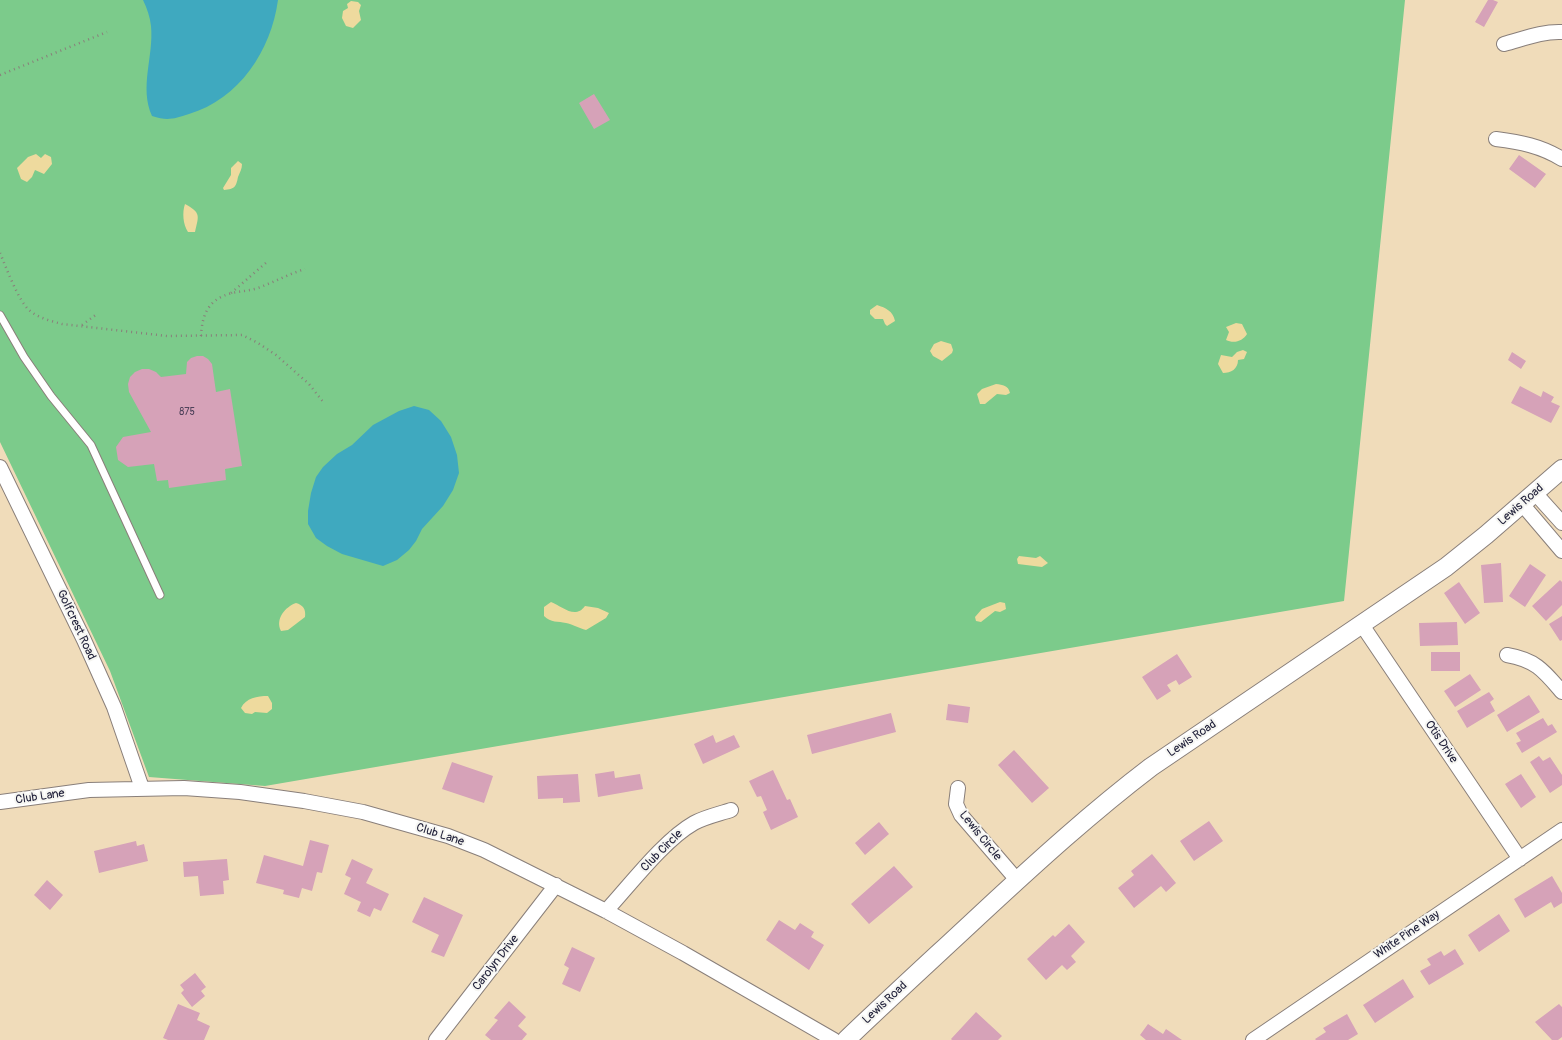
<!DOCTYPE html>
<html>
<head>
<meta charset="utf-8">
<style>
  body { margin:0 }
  canvas { display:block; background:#f0dcba }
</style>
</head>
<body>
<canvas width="1562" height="1040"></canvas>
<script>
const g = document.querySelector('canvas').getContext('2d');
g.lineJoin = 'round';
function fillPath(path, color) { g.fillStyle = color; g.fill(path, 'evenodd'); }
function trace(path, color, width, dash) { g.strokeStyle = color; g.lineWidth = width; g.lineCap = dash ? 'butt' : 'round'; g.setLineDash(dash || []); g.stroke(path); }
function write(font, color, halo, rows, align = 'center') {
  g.font = font + ' Pangolin,sans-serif'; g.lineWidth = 4; g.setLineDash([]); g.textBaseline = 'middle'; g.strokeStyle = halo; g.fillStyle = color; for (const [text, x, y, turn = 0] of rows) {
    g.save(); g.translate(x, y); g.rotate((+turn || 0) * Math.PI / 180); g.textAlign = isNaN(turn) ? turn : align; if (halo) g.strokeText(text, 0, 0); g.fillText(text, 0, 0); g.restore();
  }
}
const green = new Path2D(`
  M0,0H1405L1344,601L265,786L149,777L110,671L0,442Z`);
const sand = new Path2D(`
  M351,1L358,2L361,5L359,11L361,20L353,28L346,26L342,18L343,11L348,8L347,4Z
  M36,154L41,158L45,154L51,157L52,164L44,174L35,170L32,177L27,182L21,179L17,168L28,157Z
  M238,161L242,164C242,169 240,172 238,177C236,187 235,189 224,190L223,188L231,175V168Z
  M185,204C201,213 199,215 195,232H188C183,225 182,212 185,204Z
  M877,305C886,308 893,311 895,321L887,326L885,324L883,319H875L870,314V310Z
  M1236,323L1242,324L1247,334C1243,341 1234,344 1226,340L1229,332L1226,327Z
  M941,341L951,344L953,350L952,353L942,361L933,356L930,351L934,344Z
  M1243,350L1247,352L1244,359L1238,360C1238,369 1231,373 1223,373L1218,364L1221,355L1232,357L1237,352Z
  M996,384C1003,385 1008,385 1010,393L1006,395L997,394L985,404H980L977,394L982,389Z
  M1019,556L1036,558L1040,556L1048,563L1042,567L1018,564L1017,559Z
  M551,602C562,606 575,620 585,606L598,608L609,613L606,618L586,630C579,628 572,624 566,623C558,621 551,623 544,616V607Z
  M1000,602L1005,603L1006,609L1000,612L995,611L981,622L976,621L975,617L982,609Z
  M296,603C303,605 306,609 305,617L288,630L281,631C275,619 285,607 296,603Z
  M268,696L272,703V709L267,713L255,712L252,714L245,713L241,708C246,698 257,696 268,696Z`);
const water = new Path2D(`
  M143,0H278C271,51 239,99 189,114C174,119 167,121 152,116C139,87 154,56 151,26C150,17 147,8 143,0Z
  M414,406L429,410L441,421L451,437L457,455L459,473L453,490L443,506L422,529L416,541L409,550L397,560L383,566L342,554L327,546L316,538L308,524V511L311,493L316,477L323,467L337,454L352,445L373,425L399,411Z`);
const building = new Path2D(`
  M1488,0H1493L1498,2L1484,27L1475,22Z
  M594,94L610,120L594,129L579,103Z
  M1519,155L1546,174L1535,188L1509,169Z
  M1512,352L1526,361L1521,369L1508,360Z
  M197,356H203L208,359L212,364L216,392L230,389L242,466L225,469L226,480L169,488L168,480L157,481L154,464L128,467L118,460L116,447L123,437L151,432L129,392L128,384L130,377L135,372L142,369H149L156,372L161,377L186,374L187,362L191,358Z
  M1520,386L1541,397L1543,391L1554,397L1551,402L1560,406L1551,423L1511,403Z
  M1501,563L1503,602L1484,603L1481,565Z
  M1530,564L1546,575L1525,607L1509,596Z
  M1560,580L1562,582V605L1546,621L1532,606Z
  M1459,582L1480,613L1465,624L1444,593Z
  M1562,616V640L1560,641L1549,624Z
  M1457,622L1458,645L1420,646L1419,623Z
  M1431,652H1460V671H1431Z
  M1177,654L1192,677L1179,685L1176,680L1167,685L1171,691L1157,700L1142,677Z
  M1470,674L1481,690L1455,707L1444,691Z
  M1489,692L1494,699L1490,702L1495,711L1467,728L1457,711Z
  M1529,695L1540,712L1507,732L1497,715Z
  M948,704L970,707L968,723L946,720Z
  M891,713L896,732L812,754L807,735Z
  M1543,718L1548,726L1552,724L1557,732L1522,753L1516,743L1521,741L1516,733Z
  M713,735L716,743L734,735L740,747L703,764L694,744Z
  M1014,750L1049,788L1032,803L998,765Z
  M1539,756L1543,761L1550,757L1562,775V785L1550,793L1530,762Z
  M452,762L493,776L484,803L442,789Z
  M773,770L787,800L790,799L798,817L771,830L763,812L767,810L761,796L757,797L749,781Z
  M614,771L615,778L640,774L643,789L598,797L595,774Z
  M578,774L580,802L563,803V798L538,799L537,776Z
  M1521,774L1536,797L1521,808L1505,784Z
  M1209,821L1223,841L1194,861L1180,841Z
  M879,822L889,834L865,855L855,843Z
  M310,840L329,845L322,873L317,872L312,891L302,888L299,898L283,894L284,890L256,883L264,855L303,866Z
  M136,841L137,846L144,844L148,861L99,873L94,851Z
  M1152,854L1176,883L1166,892L1161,886L1134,908L1118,888L1134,875L1131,871Z
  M227,859L229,880L223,881L224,894L200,896L198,876L184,877L183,862Z
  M352,859L373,869L366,883L389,894L381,911L374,908L370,917L357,911L361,902L344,894L351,878L345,875Z
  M894,866L913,887L869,924L851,904Z
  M1552,876L1562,893V903L1554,908L1551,902L1525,918L1514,899Z
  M47,880L63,895L50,910L34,895Z
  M424,897L463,915L444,957L431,952L439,935L412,922Z
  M1499,914L1510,931L1479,952L1468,935Z
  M779,920L795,930L800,923L814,932L811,937L824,945L809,970L766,940Z
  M1069,924L1085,942L1071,956L1076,962L1067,970L1062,965L1046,980L1027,959L1053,935L1055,937Z
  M572,947L595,958L580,992L562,984L569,968L564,965Z
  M1455,949L1464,964L1429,985L1420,971L1431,965L1427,959L1441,951L1444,956Z
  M195,973L206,987L201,991L205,996L192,1007L181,993L184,990L180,985Z
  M1403,979L1414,997L1375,1023L1363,1005Z
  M509,1001L526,1017L518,1026L527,1034L522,1040H491L485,1035L498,1020L494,1018Z
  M178,1004L200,1013L197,1020L210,1026L204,1040H168L163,1038Z
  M1559,1004L1562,1007V1037L1558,1040H1552L1535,1022Z
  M976,1012L1002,1036L998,1040H952L951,1039Z
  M1347,1014L1358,1034L1348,1040H1316L1315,1039L1326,1032L1323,1028Z
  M1148,1024L1163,1034L1166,1029L1182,1040H1146L1140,1035Z`);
const path = new Path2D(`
  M0,75L107,32
  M0,253C6,267 18,300 29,310C38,318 51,321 62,324L167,336L242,335L258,343L276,355L309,384L324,403
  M231,293L267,262
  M82,325L97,314
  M201,336C202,315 208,299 232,293C241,291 249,291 258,288C274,282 289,274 305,269`);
const service = new Path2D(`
  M0,315L24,357L51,396L91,445L160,595`);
const minor = new Path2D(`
  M1504,44C1523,39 1542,31 1562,32
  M1496,139C1520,142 1541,146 1562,159
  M0,467L84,640L114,707L142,788
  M1535,493L1562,523
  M1522,504L1562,551
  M1362,625L1520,859
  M1507,655C1536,660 1544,671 1562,692
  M958,788L956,804L961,815L1017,880
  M0,802L89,790L184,788L240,792L304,801L363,812L448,836L484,850L606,911L683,953L834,1040
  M606,911C630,885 664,840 694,823C705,817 719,814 731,810
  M436,1040L556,885
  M1253,1040L1562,830`);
const tertiary = new Path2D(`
  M846,1040C891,997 937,955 982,913C1037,862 1092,812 1151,767L1446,567L1486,535L1562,469`);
const numberNames = [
  ["875",187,412]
];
const streetNames = [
  ["Lewis Road",1521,505,-41],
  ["Golfcrest Road",76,625,65],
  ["Lewis Road",1192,739,-34],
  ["Otis Drive",1441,742,56],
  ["Club Lane",40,797,-8],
  ["Club Lane",440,835,18],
  ["Lewis Circle",980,836,51],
  ["Club Circle",662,851,-45],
  ["White Pine Way",1407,935,-34],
  ["Carolyn Drive",496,963,-52],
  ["Lewis Road",885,1003,-43]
];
fillPath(green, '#7ccb8b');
fillPath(sand, '#eeda9e');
fillPath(water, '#3fa9bf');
fillPath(building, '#d6a2b8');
trace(service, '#897f7a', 9);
trace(minor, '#897f7a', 16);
trace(tertiary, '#897f7a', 20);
trace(path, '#897f7a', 2.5, [1, 4]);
trace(service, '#fff', 7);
trace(minor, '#fff', 14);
trace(tertiary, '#fff', 18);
write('10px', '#4f425a', null, numberNames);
write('12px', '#22223b', '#f6f6f2', streetNames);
</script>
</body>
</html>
